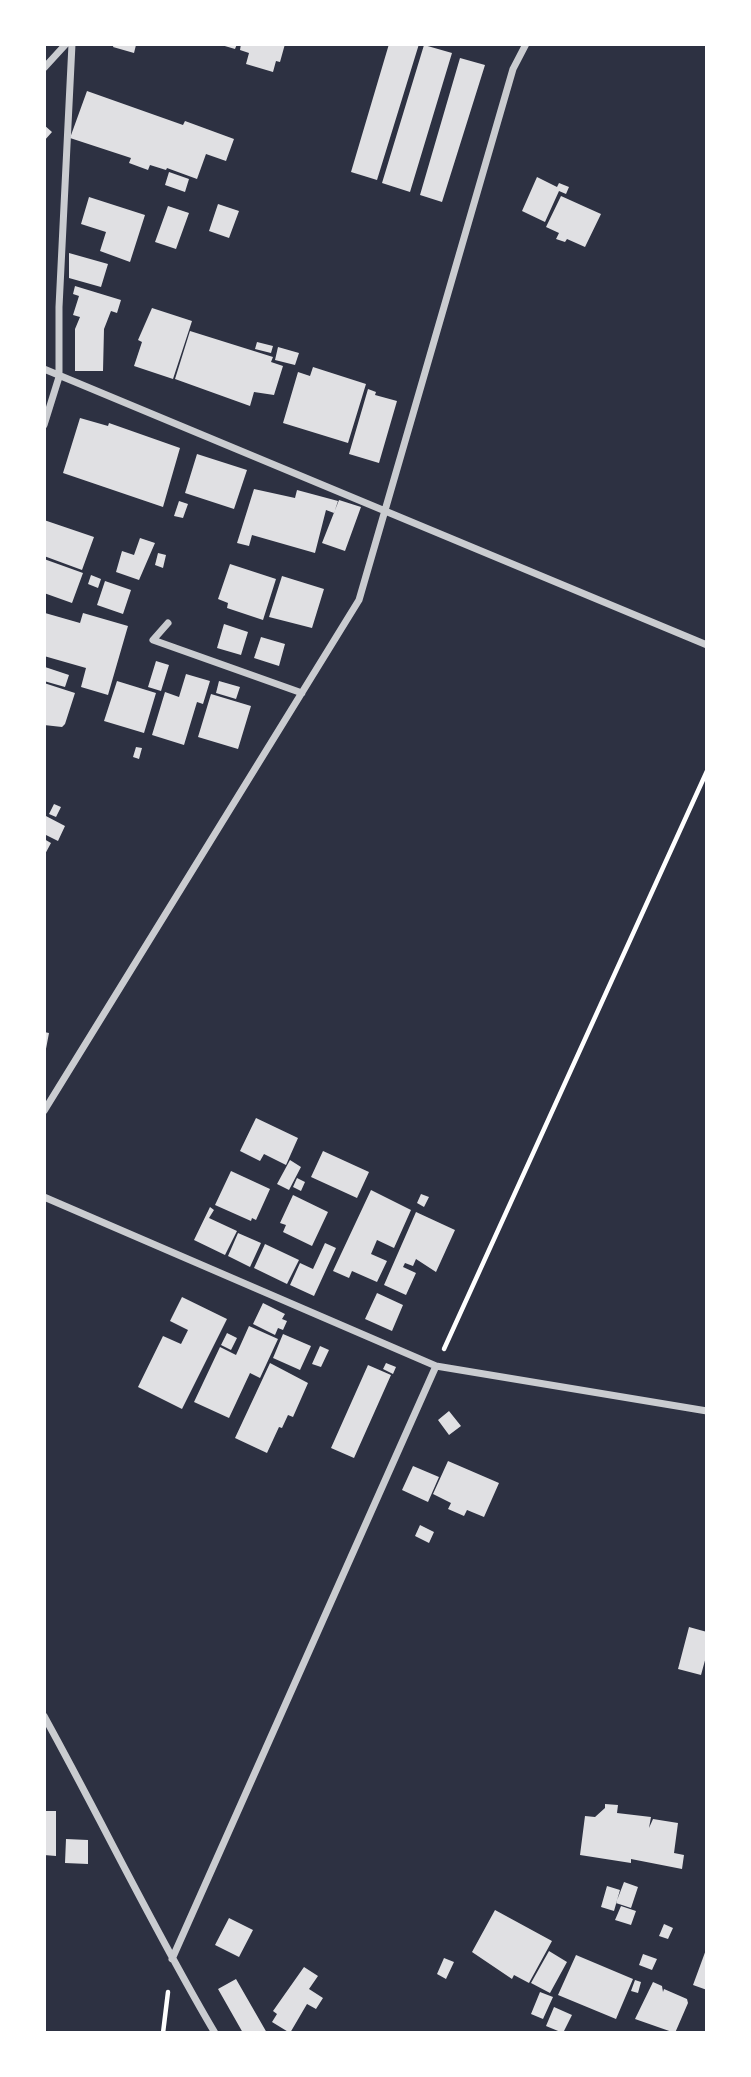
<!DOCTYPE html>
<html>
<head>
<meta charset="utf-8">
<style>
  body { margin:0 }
  #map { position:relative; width:751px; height:2077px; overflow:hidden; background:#2d3142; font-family:Poppins,sans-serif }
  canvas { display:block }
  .frame { position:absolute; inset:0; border:46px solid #fff; pointer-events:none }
</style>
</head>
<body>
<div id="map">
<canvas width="751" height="2077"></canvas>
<div class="frame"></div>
</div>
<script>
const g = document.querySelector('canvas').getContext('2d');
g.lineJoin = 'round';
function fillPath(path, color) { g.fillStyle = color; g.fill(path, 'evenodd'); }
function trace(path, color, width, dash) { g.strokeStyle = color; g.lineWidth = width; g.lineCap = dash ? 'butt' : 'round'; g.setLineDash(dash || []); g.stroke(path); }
const building = new Path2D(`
  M114,44L136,45L134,53L113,47Z
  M218,44H237L235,49Z
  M241,44H285L280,62L276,61L273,72L246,64L249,53L240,50Z
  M389,44H419L377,180L351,172Z
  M424,45L452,53L410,192L382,183Z
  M460,58L485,65L442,202L420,195Z
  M87,91L183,125L185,121L234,139L226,161L206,154L197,179L167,168L166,170L150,165L148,170L129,163L131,158L70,138Z
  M44,125L52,132L44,141Z
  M169,172L189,179L185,192L165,185Z
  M537,177L557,187L559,183L569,187L566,194L559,191L545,222L522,211Z
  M561,196L601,214L585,247L567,239L565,242L556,239L559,233L546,227Z
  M89,197L145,215L130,262L100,251L106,232L81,224Z
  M218,204L239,211L229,238L209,231Z
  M168,206L189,213L176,249L155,242Z
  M69,253L108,264L101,287L69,278Z
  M75,286L121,300L117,313L111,311L104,329L103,371H75V329L80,317L73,315L79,296L73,294Z
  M152,308L192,321L173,379L134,366L142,342L138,340Z
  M190,331L273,357L271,362L283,366L274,395L254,392L250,406L175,379Z
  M257,342L273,346L271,353L255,349Z
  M278,347L299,353L295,365L275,360Z
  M313,367L366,384L348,443L283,423L298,372L310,376Z
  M368,389L376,392L375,395L397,401L379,463L349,454Z
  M80,418L108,426L109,423L180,448L163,507L63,473Z
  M197,454L247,470L234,509L185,493Z
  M254,489L295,498L297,490L338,501L334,513L326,510L315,553L252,535L249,546L237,543Z
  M339,500L361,507L345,551L322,543Z
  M179,501L188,504L183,518L174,516Z
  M44,520L94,537L82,570L44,556Z
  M140,538L155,543L139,580L116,572L122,551L134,555Z
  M158,553L166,555L163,568L155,565Z
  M44,559L83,573L72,603L44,593Z
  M230,564L276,579L263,620L227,608L228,603L218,599Z
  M91,575L101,579L98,588L88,584Z
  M282,576L324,589L312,628L269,617Z
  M105,581L131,590L123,614L97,605Z
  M45,613L80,623L83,613L128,626L108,695L81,687L86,668L44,656Z
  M224,624L248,632L241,655L217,648Z
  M261,637L285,644L279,666L254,658Z
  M156,661L169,665L161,691L148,687Z
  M45,667L69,675L65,687L44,681Z
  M186,674L210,681L203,704L197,702L184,745L152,735L165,692L179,697Z
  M117,681L156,693L144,733L104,721Z
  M219,681L240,687L236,699L216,693Z
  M44,683L75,693L65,724L62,727L44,725Z
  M211,694L251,706L238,749L198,737Z
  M136,747L142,748L139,759L133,757Z
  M54,804L61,807L56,817L49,814Z
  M44,815L65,826L58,841L44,834Z
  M44,839L51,843L44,856Z
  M44,1032L49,1033L45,1054H44Z
  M256,1118L298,1138L286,1165L264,1154L260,1161L240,1151Z
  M323,1151L369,1172L357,1198L311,1177Z
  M290,1160L301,1167L289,1190L277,1184Z
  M231,1171L270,1189L256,1220L252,1218L251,1221L215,1205Z
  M297,1178L305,1182L301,1191L293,1187Z
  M371,1190L411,1210L394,1248L377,1240L371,1254L387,1261L377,1282L352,1271L349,1278L333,1271Z
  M421,1194L429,1197L424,1207L417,1203Z
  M293,1195L328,1212L312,1246L283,1232L286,1225L280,1223Z
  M210,1207L214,1210L209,1218L237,1231L225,1255L194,1240Z
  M416,1212L455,1230L436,1272L416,1259L413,1266L405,1263L403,1267L416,1273L406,1295L384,1285Z
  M238,1233L261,1243L250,1267L228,1256Z
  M325,1243L336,1248L314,1296L290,1285L300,1263L313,1269Z
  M265,1244L299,1260L287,1284L254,1268Z
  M377,1293L403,1305L392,1331L365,1319Z
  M182,1297L227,1319L182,1409L138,1387L163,1336L181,1344L188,1330L170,1321Z
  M263,1303L285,1314L282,1319L287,1321L283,1330L278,1328L275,1335L253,1324Z
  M249,1326L278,1339L260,1378L250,1373L229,1418L194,1402L220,1347L236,1355Z
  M227,1333L237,1338L231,1350L221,1345Z
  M283,1334L311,1346L300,1370L273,1358Z
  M320,1346L329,1350L321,1367L312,1364Z
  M270,1363L308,1383L293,1417L288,1415L282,1428L279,1427L267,1453L235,1438Z
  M386,1363L396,1367L393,1374L383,1369Z
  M368,1365L391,1375L354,1458L331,1448Z
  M449,1411L461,1426L449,1435L438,1420Z
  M448,1461L499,1483L484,1517L467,1510L464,1516L448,1509L451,1503L433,1494Z
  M413,1466L439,1477L428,1502L402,1490Z
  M420,1525L434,1532L429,1543L415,1536Z
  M689,1627L707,1632V1653L701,1675L678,1669Z
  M605,1804L618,1805L617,1813L651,1817L649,1828L653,1819L678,1823L674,1853L684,1855L682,1869L631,1859V1863L580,1855L585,1816L595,1817L605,1808Z
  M44,1811H56V1856L44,1855Z
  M66,1839L88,1840V1864L65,1863Z
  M624,1882L638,1887L631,1908L616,1903Z
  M607,1886L620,1890L614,1911L601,1907Z
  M621,1906L636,1911L631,1925L615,1920Z
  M495,1910L552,1941L529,1983L514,1975L512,1979L472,1952Z
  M229,1918L253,1930L239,1957L215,1945Z
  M664,1924L673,1928L668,1939L659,1936Z
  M707,1947V1990L693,1985Z
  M549,1951L567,1962L550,1993L531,1983Z
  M643,1954L657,1959L652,1970L639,1965Z
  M576,1955L633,1979L616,2019L558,1995Z
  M444,1958L454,1962L446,1979L437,1974Z
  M304,1967L318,1976L309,1989L323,1998L316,2009L307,2004L290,2033L272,2022L277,2014L273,2011Z
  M236,1979L267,2033H243L218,1989Z
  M635,1980L641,1982L638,1993L631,1991Z
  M653,1982L662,1986L663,1992L664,1989L687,1999L688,2003L675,2033L635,2019Z
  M540,1992L553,1997L543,2019L531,2014Z
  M554,2007L572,2015L563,2033L546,2026Z`);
const path = new Path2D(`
  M444,1349L707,771
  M163,2033L168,1992`);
const minor = new Path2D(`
  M44,68L66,44
  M44,369L707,645
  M44,425L59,377V307L72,44
  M168,623L153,640L302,693
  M44,1111L359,600L513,69L526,44
  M44,1197L436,1366L707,1411
  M44,1716C102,1821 154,1930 215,2033
  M172,1959L436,1366`);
fillPath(building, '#e0e0e3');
trace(path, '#fff', 4.5);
trace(minor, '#caccd0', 7);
</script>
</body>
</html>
